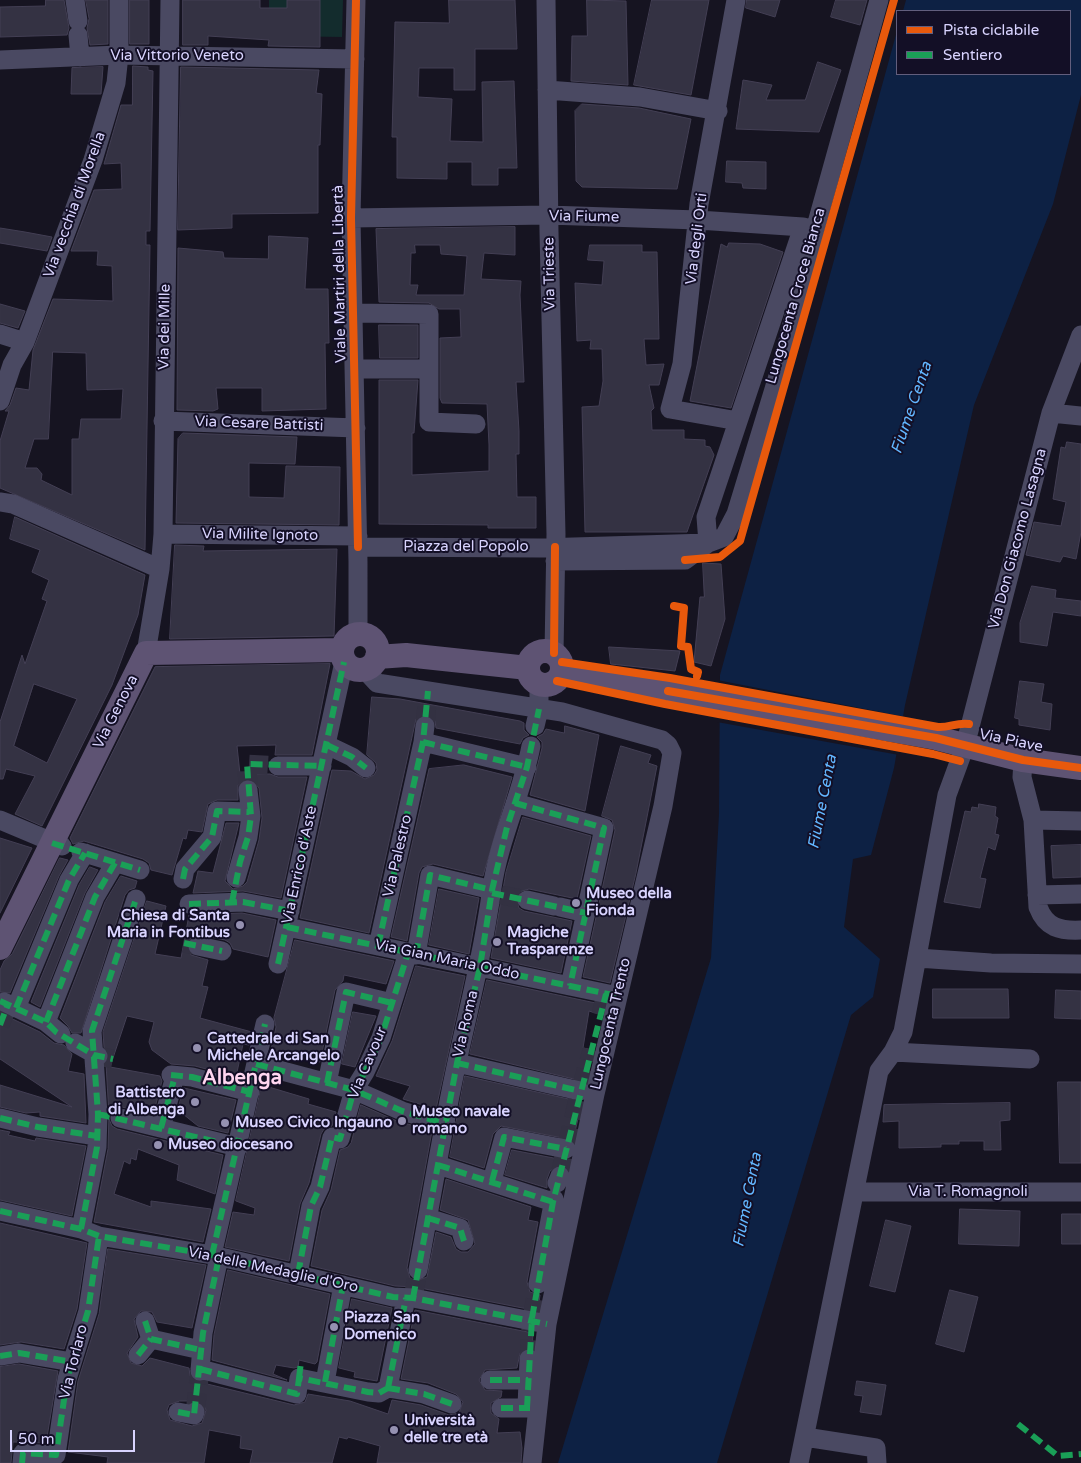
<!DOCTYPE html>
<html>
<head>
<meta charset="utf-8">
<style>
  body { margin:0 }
  #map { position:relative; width:1081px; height:1463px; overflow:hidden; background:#161421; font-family:"Varela Round",sans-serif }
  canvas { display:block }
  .legend { position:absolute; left:896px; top:10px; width:175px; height:65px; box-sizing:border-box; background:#130f26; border:1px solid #625e7d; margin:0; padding:6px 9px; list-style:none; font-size:15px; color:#d9d4ff }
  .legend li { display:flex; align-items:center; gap:10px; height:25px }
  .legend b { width:25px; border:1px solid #625e7d }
  .scale { position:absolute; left:10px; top:1430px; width:125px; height:22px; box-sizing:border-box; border:2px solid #d9d4ff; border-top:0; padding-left:6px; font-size:15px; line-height:18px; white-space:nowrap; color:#d9d4ff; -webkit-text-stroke:4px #130f26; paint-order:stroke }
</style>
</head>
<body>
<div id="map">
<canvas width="1081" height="1463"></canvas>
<ul class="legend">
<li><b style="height:6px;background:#e8590c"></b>Pista ciclabile</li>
<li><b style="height:6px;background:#1a9f57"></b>Sentiero</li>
</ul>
<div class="scale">50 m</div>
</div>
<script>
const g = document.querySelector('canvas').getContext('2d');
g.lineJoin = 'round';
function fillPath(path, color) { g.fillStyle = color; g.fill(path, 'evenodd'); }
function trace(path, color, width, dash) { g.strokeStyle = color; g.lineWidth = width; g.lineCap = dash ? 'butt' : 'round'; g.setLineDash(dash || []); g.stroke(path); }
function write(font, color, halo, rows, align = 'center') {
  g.font = font + ' "Varela Round",sans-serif'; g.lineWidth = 4; g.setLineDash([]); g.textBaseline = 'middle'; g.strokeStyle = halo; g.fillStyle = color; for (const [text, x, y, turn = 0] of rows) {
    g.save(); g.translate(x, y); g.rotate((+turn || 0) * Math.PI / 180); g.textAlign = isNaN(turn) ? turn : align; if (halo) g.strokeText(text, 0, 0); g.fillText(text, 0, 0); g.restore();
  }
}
const green = new Path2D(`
  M269,0H343L342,37L280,36L269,38Z`);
const water = new Path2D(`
  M906,0H1081V95L1053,204L974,405L905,705L894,768L871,855L853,859L844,927L880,959L873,997L851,1015L717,1463H558L711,958L719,814L720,675L897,31V74H1070V11H903Z`);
const pier = new Path2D(`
  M717,680L906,717L899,755L717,722Z`);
const building = new Path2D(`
  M46,0H64L69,28L67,35L0,37V7L45,6Z
  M86,0H108V44L90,45L87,28L89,19Z
  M130,0H149V44H130Z
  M183,0H260V8H287V0H320V47L268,46L269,40L208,36V45H183Z
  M449,0H515L517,49H475V90H454V68H419L418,97L452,99L450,141L483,142L482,82L514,81L517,168H498V185H472V162H447V179L397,178V137H392L395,22L449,23Z
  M587,0L626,1L628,85L571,81L572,36H587Z
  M652,0H709L691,95L634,85Z
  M747,0H780L775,17L746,8Z
  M836,0H867L860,25L831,17Z
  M818,62L841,70L819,132L736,129L743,80L772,85L766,100H805Z
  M133,66L148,67V70L153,71L150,231H146V245H150L145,550L0,488V441L9,411H5L10,405L16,388L29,390L33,350L53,299L113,301L112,266L97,265L98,251H71L94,190L122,189L121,163L104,164L121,105H132ZM53,352L86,353L87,390L123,389L121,419H81L79,439H72V495L41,480L42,474L37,468H25L34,439H48Z
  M103,67L101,94H71L72,68Z
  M181,67L319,70L316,93L322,94L320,145H318V213L232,214V228L178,230Z
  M582,104L639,108L691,119L677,189L582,187L576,181L575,111Z
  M727,161L766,162V189L743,188L742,183L726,182Z
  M515,227V255L484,253L481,279L521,281L520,295L524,382H516L519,431V454H516L517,497H536V528H488V525L379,524V380H418L414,433H412V475L489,471V445L487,404L442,403L440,398V338L461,337L460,309H439L429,303L379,302L376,229ZM415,245H440L441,254L467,256L464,295H416L418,285H410L411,253H415Z
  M0,228L25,232L52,237L47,251L0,243Z
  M269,236L308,238L305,289H328L329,343H325L326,409L262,411V388H216L218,409L213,411L177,410L178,248L223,252L224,258L268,259Z
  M729,243L760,244L783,252L731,408L690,401L721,244L727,247Z
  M590,245H642V252H657L659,339H644L646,365L664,364L659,385H649L654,408L651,411L652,430H684V439L705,440V446L710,447L714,455L687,532H585L582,407L599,406L603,381L602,349H590L591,340L577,341L575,283L602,285L604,261L588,260Z
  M0,304L25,311L18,328L0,323Z
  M379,325H418V358H380Z
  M183,433L297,437L295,464L249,463V497L284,498L286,466L340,467L339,525L176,523L178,439Z
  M1067,442L1081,444V532L1076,559L1063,556L1060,562L1026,555L1034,522L1061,526L1066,502L1053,499L1061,447L1065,448Z
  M15,517L145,575L138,615L112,685L42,826L15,814L35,776L6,769L3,779H0V722L22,655L25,664L47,601L42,599L49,580L32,572L40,550L10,539ZM34,684L77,699L47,763L14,746Z
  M175,545L204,546L203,551L337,549L334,636L170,639Z
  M703,563L721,564L725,619L711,666L694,662L700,597H704Z
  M1032,586L1056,590L1055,598L1081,601V616L1053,612L1047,646L1020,642V623Z
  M609,647L680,651L675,671L611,664Z
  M330,664L312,755H275L276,745L237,746L240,774H270L278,777H307L281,898L243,891L193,893L198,871L213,873L226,823H239L225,881L233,889L243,886L247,882L259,840L262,818L259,788L252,780L246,779L238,785V800H217L208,804L202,832L188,830L186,839L183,838L172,875L151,870L149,863L143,859L84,841L73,844L70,838L155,667Z
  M1020,681L1044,684L1041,702L1052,704L1050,730L1019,725V719L1015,718Z
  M372,697L400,699L520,721L524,723V730L529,735L523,738L520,744L436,728L435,721L427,715L416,719L369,933L300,918L332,770L351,771L365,779L374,775L377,770L376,763L367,755Z
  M565,726L599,735L585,811L530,795L542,748V742L537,737L543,734L546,729L564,733Z
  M621,746L651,755L648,763L657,766L636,873L610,983L583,977L615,830L612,820L602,816Z
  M464,765L512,777L483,876L433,864L422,867L419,873L407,941L391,937L429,769Z
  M979,804L996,807L995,816L998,818L995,834L999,835L995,850L988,847L980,878L986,879L980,908L944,902L965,811L971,812L972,807L978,808Z
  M523,817L591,836L577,899L529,889L519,892L516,898L519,908L524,911L572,921L561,973L491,958L506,872Z
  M0,838L32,848L0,913Z
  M1081,845V877L1053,878L1051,846Z
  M60,858L68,860L59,876L10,993L0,992V970L4,961L12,954Z
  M90,867L98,870L85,893L40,1007L31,1002L79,885Z
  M121,876L137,881L135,888L129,890L125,895L81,1033H72L68,1026L60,1018L105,902Z
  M439,889L479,898L469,954L429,945Z
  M147,901L166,906L155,954L181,958L189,915L242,913L276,920L268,957L233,949L230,943L225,940L200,935L194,936L187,943L191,955L208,960L202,986L208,987L200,1018L252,1032L249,1045L243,1044L236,1077L195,1066L171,1064L152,1050L149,1042L154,1022L127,1016L110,1067L160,1076L162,1081L153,1115L122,1107L112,1110L109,1115L106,1064L109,1055L104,1047L103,1032Z
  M295,940L394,961L386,984L344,975L343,981L335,990L320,1062L271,1050L276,1027L274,1018Z
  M416,966L465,976L436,1109L403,1099L410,1086L376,1076L392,1041Z
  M487,980L605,1005L602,1015L589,1011L583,1048L594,1050L586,1082L470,1054Z
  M933,989H1008L1009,1018H933Z
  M1056,990L1081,991V1019L1055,1018Z
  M353,1012L376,1016L355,1067L342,1064Z
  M0,1013L40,1032L54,1043L64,1045L72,1054L68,1071L84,1074L86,1123L40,1116V1112L26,1113L0,1107V1085L72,1107L0,1059Z
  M465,1076L582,1102L573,1140L501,1126L493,1134L484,1168L450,1157Z
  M1058,1082H1081V1163H1060Z
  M262,1085L309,1099L308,1104L336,1112L332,1126L324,1129L321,1134L309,1183L300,1204L289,1261L225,1247L233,1212L254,1215L255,1208L236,1201Z
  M184,1088L236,1100L228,1133L198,1126L178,1110Z
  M1010,1103V1120L1000,1121L1001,1150H984V1141H959V1144H941V1147L899,1148V1121L883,1122L884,1105Z
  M361,1105L397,1121L432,1131L407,1268L410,1278L416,1281L427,1277L436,1232L451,1237L456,1249L461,1252H468L475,1244L468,1220L440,1210L446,1179L531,1207L528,1220L538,1222L527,1282L530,1292L540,1295L538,1311L415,1287L395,1286L311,1266L322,1210L331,1190L340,1150L348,1147L351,1143Z
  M109,1119L112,1126L117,1129L223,1155L215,1194L177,1180L179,1165L138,1149L136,1160L131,1158L130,1164L124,1161L114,1194L151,1207V1201L211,1209L203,1242L94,1222L108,1149Z
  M0,1130L10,1132L8,1135L35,1141L36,1138L86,1146L72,1216L0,1200Z
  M512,1150L564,1160H570L567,1168L558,1165L550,1171L547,1179V1188L505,1175Z
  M960,1209L1020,1211L1019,1246L959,1244Z
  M1062,1214H1081V1244H1062Z
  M886,1220L911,1226L895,1292L870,1286Z
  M0,1223L87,1243L77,1309L64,1349L21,1342L0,1345Z
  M108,1249L206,1265L192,1328L157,1322L152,1312L141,1311L134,1319L138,1337L127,1353L131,1363L142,1366L150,1358L189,1368L190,1376L199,1382L294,1405L305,1402L308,1394L350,1401L388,1414L392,1400L421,1405L449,1415L459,1413L463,1402L456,1394L428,1383L401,1379L415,1310L533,1333L532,1349H524L520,1353L517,1368L485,1370L479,1380L485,1390L502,1391L501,1397L491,1403V1413L499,1419L497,1433L520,1432L522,1448L521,1463H377L380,1446L348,1437L347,1439L339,1437L332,1463H250L253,1450L240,1448L241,1436L209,1430L204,1463H107L108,1457L68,1452L78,1381L99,1314ZM180,1401H198L203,1404L206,1410L202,1423L192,1426L170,1420L167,1410L169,1405Z
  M228,1270L330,1294L317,1362L315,1364L299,1360L298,1367L294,1368L276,1365L273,1374L287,1380L212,1360L214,1335Z
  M950,1290L978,1297L964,1352L936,1344Z
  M352,1299L392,1308L377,1381L354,1377L355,1372L339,1368Z
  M19,1364L58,1371L46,1443L13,1442L11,1463H0V1367Z
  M857,1381L886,1385L881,1415L860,1412L863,1396L855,1395Z`);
const minorTunnel = new Path2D(`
  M425,726L427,704
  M248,790L247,764L278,766
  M501,895L527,900
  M184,943L198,946
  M601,1015L605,998
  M0,1025L7,1008
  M98,1056L113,1059
  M581,1088L592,1050
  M567,1146L579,1095
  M560,1176L565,1151
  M413,1298L418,1270
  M532,1318L538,1284
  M529,1359L531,1328
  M195,1412L200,1371`);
const minor = new Path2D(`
  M75,0L78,21
  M356,0L351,218L358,562V634
  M546,0L549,232L556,534L554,653
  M736,0L699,204L682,364L670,409L738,421
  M78,35L80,57
  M0,60L119,55L355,59
  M547,90L640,97L718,111
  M351,218L548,215L698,220L803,227L815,230
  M353,313L429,314V422L476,424
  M0,334L25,342
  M354,369H429
  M0,401L12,365L25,342L93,160L116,83L119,55V0
  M1051,413L1081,416
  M163,421L356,428
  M0,502L13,504L160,569
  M163,534L358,536
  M708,543L706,517L803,227
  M358,547L540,548L708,543
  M555,561L685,560L708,543L724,537L736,514L785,353L815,230L879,0
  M146,653L160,569L163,534L170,0
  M365,670L377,683L562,712L662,740L668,745L672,753L663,806L595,1094L547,1324L532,1463
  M535,726L539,709V685
  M423,742L527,767
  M327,745L352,757L366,768
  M1023,760L1022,777L1033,820L1038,907C1046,928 1060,931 1081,930
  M278,766H322
  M515,803L604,828L570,986
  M0,820L62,846
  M1033,820L1081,821
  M81,852L140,870
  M236,878L248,837L251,816L248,790
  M183,879L185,869L212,837L217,811L249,812
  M1037,895L1081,894
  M527,900L554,906
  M189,904L243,902L290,911
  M560,907L586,913
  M287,927L618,996
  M198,946L222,951
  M378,946L423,742L425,726
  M416,955L430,875L492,890
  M917,958L991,963L1081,964
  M278,964L344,662
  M4,1002L46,1022L61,1034
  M16,1008L69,880L85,853
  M46,1022L95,897L115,863
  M75,1043L98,1056
  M893,1052L1030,1059
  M457,1063L580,1091
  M256,1064L354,1090L402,1111L446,1124
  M171,1075L192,1077L250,1092
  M327,1083L346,992L392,1003
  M0,1118L38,1127L97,1136
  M120,1118L238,1147
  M161,1128L175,1076
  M438,1165L553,1202
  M492,1181L504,1137L566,1149
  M557,1183L560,1176
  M856,1192H1081
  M0,1211L81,1229L99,1236L212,1255L393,1297L413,1298L547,1324
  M428,1218L460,1228L464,1241
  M81,1229L97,1147L98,1114L92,1031L136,899
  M212,1255L265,1024
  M418,1270C431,1201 442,1131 457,1062C470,1004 484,946 492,888C499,839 522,794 531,746
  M298,1274L311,1206L320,1187L332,1137L340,1139L354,1090L365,1072L381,1038L408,953
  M538,1284L554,1199
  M145,1321L151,1339L201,1350
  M138,1355L151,1339
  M0,1356L19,1353L72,1362
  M200,1369L297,1394L299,1378L368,1392L379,1393L388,1388
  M200,1371L203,1333L219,1257
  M490,1380H528
  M325,1382L343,1285
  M388,1388L406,1298
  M388,1388L424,1394L452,1404
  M527,1406L529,1359
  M501,1408H530
  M178,1412L194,1415L195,1412
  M805,1437L876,1448L877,1463
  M22,1463L23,1453L56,1455L67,1379L88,1311L99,1236
  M799,1463L879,1071L893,1052L903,1032L947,795L965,746L1051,413L1081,335`);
const major = new Path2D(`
  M342 652a18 18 0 1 1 36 0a18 18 0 1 1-36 0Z
  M528 668a17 17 0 1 1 34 0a17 17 0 1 1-34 0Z
  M377,657L406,655L528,668
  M562,672L936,738L1023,760L1081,768
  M0,948L146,653L341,650`);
const quiet = new Path2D(`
  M423,742L527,767
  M327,745L352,757L366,768
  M515,803L604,828L570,986
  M52,843L140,870
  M183,879L185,869L212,837L217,811L249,812
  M492,893L586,913
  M232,902L240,862L248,837L251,816L247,764L322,766
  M189,904L243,902L290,911
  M287,927L618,996
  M184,943L222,951
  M378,946L423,742L428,691
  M416,955L430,875L492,890
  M278,964L344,662
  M0,1001L46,1022L56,1032L94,1055L113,1059
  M16,1008L69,880L85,853
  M46,1022L95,897L115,863
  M0,1025L8,1004
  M457,1063L580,1091
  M256,1064L354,1090L402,1111L446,1124
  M171,1075L192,1077L250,1092
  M327,1083L346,992L392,1003
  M98,1114L238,1147
  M0,1118L38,1127L97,1136
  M161,1128L175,1076
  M438,1165L553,1202
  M492,1181L504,1137L566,1149
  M0,1211L81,1229L99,1236L212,1255L393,1297L413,1298L547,1324
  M428,1218L460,1228L464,1241
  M81,1229L97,1147L98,1114L92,1031L136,899
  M212,1255L265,1024
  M298,1274L311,1206L320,1187L332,1137L340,1139L354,1090L365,1072L381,1038L408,953
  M413,1298L457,1063L480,967L492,890L507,827L527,767L539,709
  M145,1321L151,1339L201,1350
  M138,1355L151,1339
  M0,1356L19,1353L72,1362
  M200,1369L297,1394L299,1378L368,1392L379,1393L388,1388
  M299,1378L301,1362
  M490,1380H528
  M325,1382L343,1285
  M388,1388L406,1298
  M388,1388L424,1394L452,1404
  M501,1408H530
  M527,1408L532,1318L553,1202L606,994
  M178,1412L194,1415L203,1333L219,1257
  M1018,1424L1058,1456L1081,1454
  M22,1463L23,1453L56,1455L67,1379L88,1311L99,1236`);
const cycleway = new Path2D(`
  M356,0L351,218L358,547
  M685,560L720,557L740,541L894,0
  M674,606L684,608L681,646L688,647L691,669L698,672L697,676
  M554,653L555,547
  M562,662L670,678L938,727C949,728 957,722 969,724
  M557,681L665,704L933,754L960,761
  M668,691L936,738L1023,760L1081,768`);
const markers = [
  [576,903,5,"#9591b1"],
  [240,925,5,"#9591b1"],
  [497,942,5,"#9591b1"],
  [197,1048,5,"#9591b1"],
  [195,1102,5,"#9591b1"],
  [402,1121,5,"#9591b1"],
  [225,1123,5,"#9591b1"],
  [158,1145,5,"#9591b1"],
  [334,1327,5,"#9591b1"],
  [394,1430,5,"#9591b1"]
];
const streetNames = [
  ["Via Vittorio Veneto",177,56],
  ["Via vecchia di Morella",75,205,-70],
  ["Via Fiume",584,217,1],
  ["Via degli Orti",697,239,-83],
  ["Viale Martiri della Libertà",340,274,-91],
  ["Via Trieste",550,274,-91],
  ["Lungocenta Croce Bianca",796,296,-74],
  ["Via dei Mille",165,327,-89],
  ["Via Cesare Battisti",259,424,2],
  ["Via Milite Ignoto",260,535,1],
  ["Via Don Giacomo Lasagna",1018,539,-75],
  ["Piazza del Popolo",466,547],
  ["Via Genova",116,712,-63],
  ["Via Piave",1011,741,12],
  ["Via Palestro",398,856,-77],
  ["Via Enrico d'Aste",300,865,-78],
  ["Via Gian Maria Oddo",447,960,12],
  ["Via Roma",466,1024,-77],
  ["Lungocenta Trento",611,1024,-77],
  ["Via Cavour",368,1063,-67],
  ["Via T. Romagnoli",968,1192],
  ["Via delle Medaglie d'Oro",273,1270,12],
  ["Via Torlaro",74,1362,-76]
];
const poiNames = [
  ["Museo della",586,894],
  ["Fionda",586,911],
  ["Chiesa di Santa",230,916,"right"],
  ["Maria in Fontibus",230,933,"right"],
  ["Magiche",507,933],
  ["Trasparenze",507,950],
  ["Cattedrale di San",207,1039],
  ["Michele Arcangelo",207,1056],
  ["Battistero",185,1093,"right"],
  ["di Albenga",185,1110,"right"],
  ["Museo navale",412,1112],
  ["romano",412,1129],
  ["Museo Civico Ingauno",235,1123],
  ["Museo diocesano",168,1145],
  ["Piazza San",344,1318],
  ["Domenico",344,1335],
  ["Università",404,1421],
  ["delle tre età",404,1438]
];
const waterNames = [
  ["Fiume Centa",912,408,-71],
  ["Fiume Centa",823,802,-79],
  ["Fiume Centa",748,1200,-79]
];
const districtNames = [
  ["Albenga",242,1079]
];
fillPath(green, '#132c2d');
fillPath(water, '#0d2144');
fillPath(pier, '#161421');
fillPath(building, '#343243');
trace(building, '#433f54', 1);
trace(minorTunnel, '#333142', 19, [19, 9]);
trace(minor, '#4a4962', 19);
trace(major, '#5e5373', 24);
trace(quiet, '#1a9f57', 6, [12, 6]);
trace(cycleway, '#e8590c', 8);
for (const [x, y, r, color] of markers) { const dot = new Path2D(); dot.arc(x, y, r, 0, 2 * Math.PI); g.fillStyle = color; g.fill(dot); trace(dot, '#130f26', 2); }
write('15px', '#d9d4ff', '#130f26', streetNames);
write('bold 15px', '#d9d4ff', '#130f26', poiNames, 'left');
write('italic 16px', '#62b6ff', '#130f26', waterNames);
write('bold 20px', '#ffd6f0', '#130f26', districtNames);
</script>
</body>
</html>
